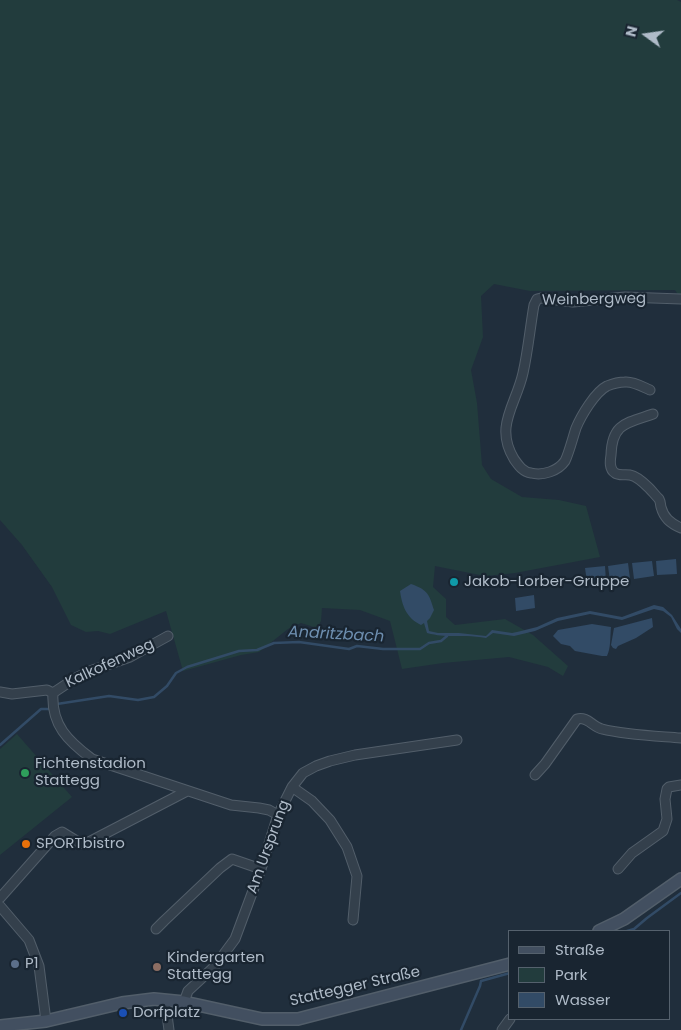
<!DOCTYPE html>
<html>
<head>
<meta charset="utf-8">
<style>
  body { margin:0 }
  #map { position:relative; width:681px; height:1030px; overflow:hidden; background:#202e3c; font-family:Poppins,sans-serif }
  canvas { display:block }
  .legend { position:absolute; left:508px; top:930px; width:162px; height:90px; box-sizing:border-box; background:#192531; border:1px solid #55616d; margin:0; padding:6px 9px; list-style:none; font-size:15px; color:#afbbc8 }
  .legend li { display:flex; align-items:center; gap:10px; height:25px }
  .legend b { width:25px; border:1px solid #55616d }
  .north { position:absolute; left:621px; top:10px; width:50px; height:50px; -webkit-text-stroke:4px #192531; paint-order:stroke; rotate:284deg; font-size:14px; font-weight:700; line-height:20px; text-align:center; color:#afbbc8 }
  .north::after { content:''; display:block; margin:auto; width:18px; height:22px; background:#afbbc8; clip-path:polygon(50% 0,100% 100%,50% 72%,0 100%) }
</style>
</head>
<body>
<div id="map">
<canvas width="681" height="1030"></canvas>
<ul class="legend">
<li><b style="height:6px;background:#424f60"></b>Straße</li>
<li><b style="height:14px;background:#223c3d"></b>Park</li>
<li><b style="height:14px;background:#324b66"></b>Wasser</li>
</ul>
<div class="north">N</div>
</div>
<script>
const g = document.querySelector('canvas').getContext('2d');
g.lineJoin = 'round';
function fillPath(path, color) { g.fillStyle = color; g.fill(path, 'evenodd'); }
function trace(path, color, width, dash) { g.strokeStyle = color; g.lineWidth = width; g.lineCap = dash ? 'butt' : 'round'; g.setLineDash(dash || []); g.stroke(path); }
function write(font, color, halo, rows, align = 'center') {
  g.font = font + ' Poppins,sans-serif'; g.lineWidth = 4.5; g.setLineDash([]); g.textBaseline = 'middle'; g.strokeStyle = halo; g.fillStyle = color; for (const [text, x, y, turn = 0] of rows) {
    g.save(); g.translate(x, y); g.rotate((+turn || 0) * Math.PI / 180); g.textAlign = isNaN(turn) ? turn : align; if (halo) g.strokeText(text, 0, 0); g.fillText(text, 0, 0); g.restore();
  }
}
const green = new Path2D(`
  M0,0H677L681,2V299L675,290L530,291L494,284L481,296L483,337L471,370L477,403L482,465L491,479L522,497L559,500L586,506L600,557L515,573L485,576L435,566L433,587L446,599V617L455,625L505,619L533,635L568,666L563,676L548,667L509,657L443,663L402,669L390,621L360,610L322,608L321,621L317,628L301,623L288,629L259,652L241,655L183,671L166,611L110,634L98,631L86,632L71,625L52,587L22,545L0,520Z
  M17,734L72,797L0,855V749Z`);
const water = new Path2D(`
  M676,559L677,574L657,575L656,561Z
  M652,561L654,576L634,579L632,563Z
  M628,563L630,579L610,581L608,566Z
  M605,566L606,581L590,583L587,582L585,568Z
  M411,584C428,590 429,594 434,610L430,618L427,621L429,631L438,633H459L486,636L492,630L512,633L517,632L537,627L557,618L590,611L622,617L654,605L663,607L672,615L681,629V633L677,629L671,617L663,611L654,609L622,620L590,614L558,621L535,631L514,636L493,633L486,638C480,637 473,636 466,636C450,636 443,637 427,633L424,623L421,625C406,618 402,605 400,591Z
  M534,595L535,608L516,611L515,598Z
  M652,618L653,627L636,638L618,646L616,649L613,648L611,645L614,628Z
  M592,624L611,627C610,637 611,648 607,656H602L575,651L570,646L561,644L553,636L558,630Z`);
const stream = new Path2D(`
  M0,745L41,709H50L57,704L109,696L138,700L154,697L167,686L176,673L187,667L239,651L257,650L274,643L299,642L349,649L357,646L383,649H420L429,643L441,641L447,636
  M627,931L634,929L647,918L681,893
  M461,1030L480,986L481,981L510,973`);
const minor = new Path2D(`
  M650,390C643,387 633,381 625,382C620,382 612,384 607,386C595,392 581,416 576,428C573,437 569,453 565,461C558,471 543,476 531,473C523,472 519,466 514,459C494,426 516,405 523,373C528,351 530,328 534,305L537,299L541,298L573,302L625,297L681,299
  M653,414C627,423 612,423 611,455C610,461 609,469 615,473C619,476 625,474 630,475C636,476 644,483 649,488C652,491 656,496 659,499C661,503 660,503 661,507C664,518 670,523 681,528
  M0,692L12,694L47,690L53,693
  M53,693C51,725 68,741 92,759L231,805L259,808L269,810L278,815
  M53,693L74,679L90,671L130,657L168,636
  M535,775L545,764L577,719C587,716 593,727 602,729C626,735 656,736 681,738
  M292,787L312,801L330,820L347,847L357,876L353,920
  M618,869L632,853L663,831L667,819L665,799L667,789L669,787L681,785
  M0,898L55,836L62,832L80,843L85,844L187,791
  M0,906L29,940L39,966L46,1021
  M156,929L164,921L220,868L232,859L261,869
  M165,1000L169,1030
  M184,1002L188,991L215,966L235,939L261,869L278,815L292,787L303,773L316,766L330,761L355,755L457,740
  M502,1030L510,1019`);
const secondary = new Path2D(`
  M599,931L624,919L681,879
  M0,1026L46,1021L122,1003L154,999L184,1002L262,1019H298L510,964`);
const markers = [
  [454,582,5,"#0f9aa8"],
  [25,773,5,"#2e9e5b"],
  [26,844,5,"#e8710a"],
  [15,964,5,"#5c6f8a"],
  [157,967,5,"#8d6e63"],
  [123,1013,5,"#1a4fb4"]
];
const streetNames = [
  ["Weinbergweg",594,300,-1],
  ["Kalkofenweg",110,664,-25],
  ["Am Ursprung",269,847,-70],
  ["Stattegger Straße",355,987,-13]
];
const poiNames = [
  ["Jakob-Lorber-Gruppe",464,582],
  ["Fichtenstadion",35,764],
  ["Stattegg",35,781],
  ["SPORTbistro",36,844],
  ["Kindergarten",167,958],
  ["Stattegg",167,975],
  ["P1",25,964],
  ["Dorfplatz",133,1013]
];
const waterNames = [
  ["Andritzbach",336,635,3]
];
fillPath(green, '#223c3d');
fillPath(water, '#324b66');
trace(stream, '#324b66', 2.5);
trace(minor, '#525e6a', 11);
trace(secondary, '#525e6a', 14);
trace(minor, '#34404c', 9);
trace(secondary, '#424f60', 11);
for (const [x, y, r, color] of markers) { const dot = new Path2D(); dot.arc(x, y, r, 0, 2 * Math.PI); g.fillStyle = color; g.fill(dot); trace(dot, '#192531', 2); }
write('15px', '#afbbc8', '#192531', streetNames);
write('15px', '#afbbc8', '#192531', poiNames, 'left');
write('italic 16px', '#6d8eaf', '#192531', waterNames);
</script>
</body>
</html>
